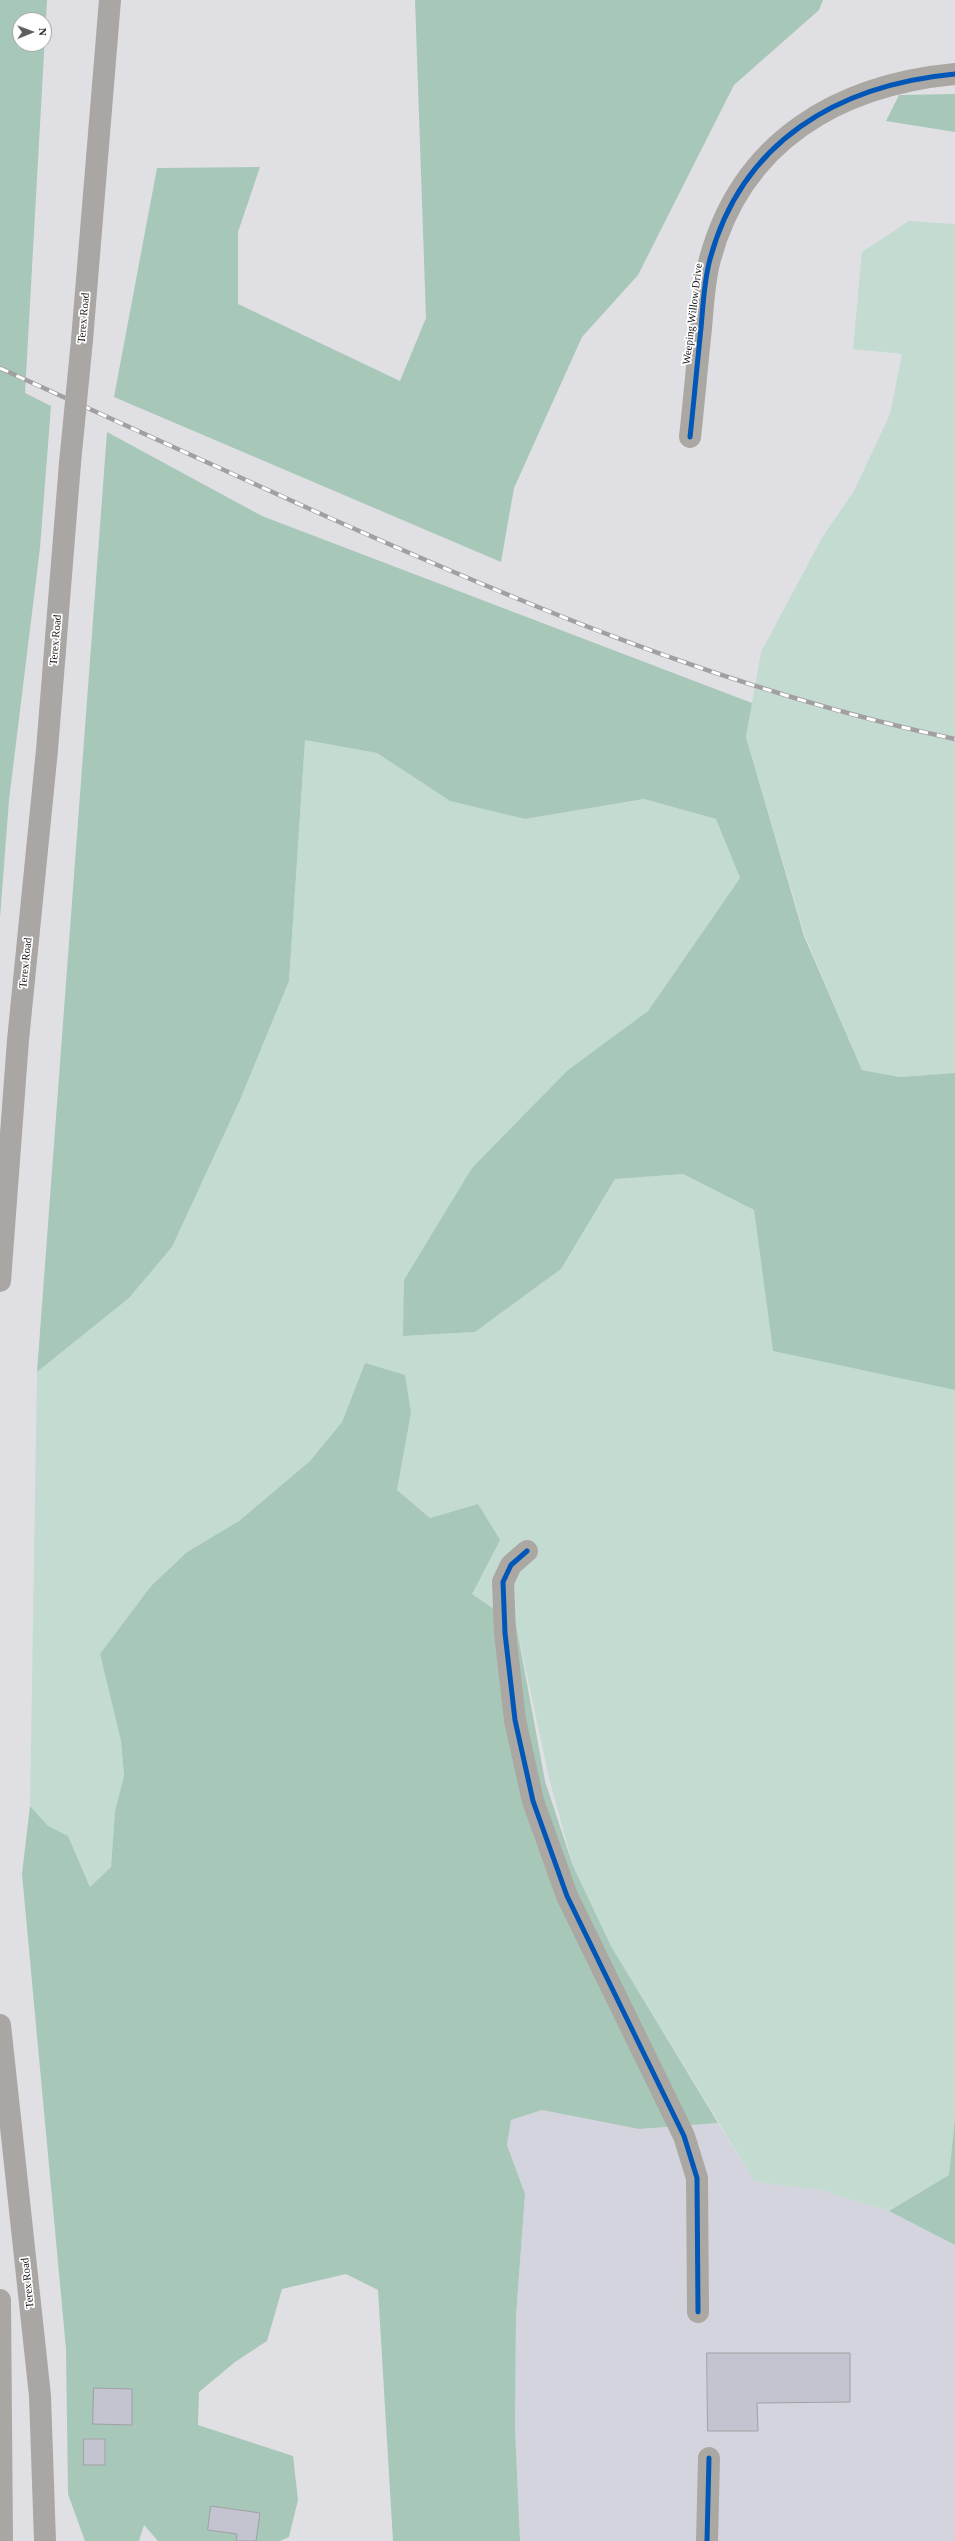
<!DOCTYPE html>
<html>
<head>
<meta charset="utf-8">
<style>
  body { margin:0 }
  #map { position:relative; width:955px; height:2541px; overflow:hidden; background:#e0e0e4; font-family:Georgia,serif }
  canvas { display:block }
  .north { position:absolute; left:12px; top:12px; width:40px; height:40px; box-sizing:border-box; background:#fff; border:1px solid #a2a2a3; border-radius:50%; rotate:89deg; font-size:11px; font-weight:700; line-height:16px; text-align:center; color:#161619 }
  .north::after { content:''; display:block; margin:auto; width:14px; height:18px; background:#5d5d60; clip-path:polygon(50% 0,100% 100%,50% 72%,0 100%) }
</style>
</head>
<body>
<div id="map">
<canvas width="955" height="2541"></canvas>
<div class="north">N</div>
</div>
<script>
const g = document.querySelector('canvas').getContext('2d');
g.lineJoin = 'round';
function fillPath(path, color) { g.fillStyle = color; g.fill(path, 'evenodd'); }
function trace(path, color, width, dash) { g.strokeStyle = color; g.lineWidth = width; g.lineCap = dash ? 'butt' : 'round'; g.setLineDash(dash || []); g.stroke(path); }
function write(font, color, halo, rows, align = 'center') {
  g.font = font + ' Georgia,serif'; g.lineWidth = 3.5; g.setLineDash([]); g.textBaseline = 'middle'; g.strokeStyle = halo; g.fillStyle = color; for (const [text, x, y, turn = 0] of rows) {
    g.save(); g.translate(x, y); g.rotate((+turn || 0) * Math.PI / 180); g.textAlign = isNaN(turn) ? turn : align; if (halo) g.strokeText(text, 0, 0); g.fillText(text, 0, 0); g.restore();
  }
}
const built = new Path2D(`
  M542,2110L639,2129L718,2123L755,2182L819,2190L889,2211L955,2245V2541H520L515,2427L516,2316L525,2194L507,2145L511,2120Z`);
const green = new Path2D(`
  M909,221L955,224V1073L900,1077L862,1070L805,936L746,737L761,652L823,536L854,491L890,414L902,354L853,349L862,252Z
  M305,740L377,753L450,801L525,819L644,799L716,819L740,878L648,1011L568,1070L403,1336L475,1332L561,1269L615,1179L683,1174L754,1210L773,1351L955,1390V2118L949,2175L889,2211L819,2190L755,2182L611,1946L573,1866L549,1778L516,1624L472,1594L478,1504L430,1518L397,1490L411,1413L365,1364L342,1422L310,1461L239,1521L187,1552L151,1586L100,1654L121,1741L124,1776L115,1811L111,1867L90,1887L68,1836L48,1826L30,1806L37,1372L129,1298L172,1247L240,1100L289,981Z`);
const forest = new Path2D(`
  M0,0H47L25,393L51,406L40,548L9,800L0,918ZM20,20H44V44H20Z
  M415,0H823L819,10L734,85L638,275L582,337L514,488L501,562L114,397L157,168L260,167L238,232V304L400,381L426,318Z
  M955,94V132L886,121L899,95Z
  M107,432L262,516L752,703L746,737L804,936L862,1070L900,1077L955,1073V1390L773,1351L754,1210L683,1174L615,1179L561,1269L475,1332L403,1336L404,1280L472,1168L568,1070L648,1011L740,878L716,819L644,799L525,819L450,801L377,753L305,740L289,981L240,1100L172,1247L129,1298L37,1372Z
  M365,1363L405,1375L411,1413L397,1490L430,1518L478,1504L500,1540L472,1594L516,1624L545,1781L573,1866L611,1946L718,2123L639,2129L542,2110L511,2120L507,2145L525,2194L516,2316L515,2427L520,2541H393L378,2290L346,2274L282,2289L267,2341L235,2362L199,2392L198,2425L293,2456L298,2500L289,2537L280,2541H158L144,2525L139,2541H85L68,2494L66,2349L22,1874L30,1806L48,1826L68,1836L90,1887L111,1867L115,1811L124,1776L121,1741L100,1654L151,1586L187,1552L239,1521L310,1461L342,1422Z
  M955,2118V2245L889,2211L949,2175Z`);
const building = new Path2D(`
  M707,2353H850V2402L757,2403L758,2431H708Z
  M94,2388L132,2389V2425L93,2424Z
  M84,2439H105V2465H84Z
  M211,2506L260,2513L256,2541H236L237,2534L208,2530Z`);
const street = new Path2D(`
  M690,437C694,401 697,365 701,328C703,306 704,281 710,259C742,141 838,85 955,74
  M527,1551L511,1565L503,1582L505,1633L515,1720L533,1801L567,1896L684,2136L697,2178L698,2312
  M707,2541L709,2458`);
const secondary = new Path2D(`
  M82,340L110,0
  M0,1281L18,1040L47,750L70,463
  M0,2025L40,2396L45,2541
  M0,2300L2,2541`);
const rail = new Path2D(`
  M0,368C100,414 200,459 301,505C512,600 727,691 955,739`);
const secondaryBridge = new Path2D(`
  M70,463L82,340`);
const cycleway = new Path2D(`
  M690,437C694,401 697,365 701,328C703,306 704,281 710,259C742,141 838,85 955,74
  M527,1551L511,1565L503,1582L505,1633L515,1720L533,1801L567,1896L684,2136L697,2178L698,2312
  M707,2541L709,2458`);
const streetNames = [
  ["Weeping Willow Drive",693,314,-83],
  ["Terex Road",84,318,-85],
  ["Terex Road",56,640,-85],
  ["Terex Road",26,963,-84],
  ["Terex Road",28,2283,-96]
];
fillPath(built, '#d4d4de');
fillPath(green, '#c4dbd1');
fillPath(forest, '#a7c7b8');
fillPath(building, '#c4c4d0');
trace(building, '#a0a0a4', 1);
trace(street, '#aba7a3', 22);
trace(secondary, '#aaa6a3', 22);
trace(rail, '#a29fa0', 4.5);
trace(rail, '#fff', 3, [9]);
trace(secondaryBridge, '#aaa6a3', 22);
trace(cycleway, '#0057b8', 5);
write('11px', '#161619', '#fff', streetNames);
</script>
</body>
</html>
